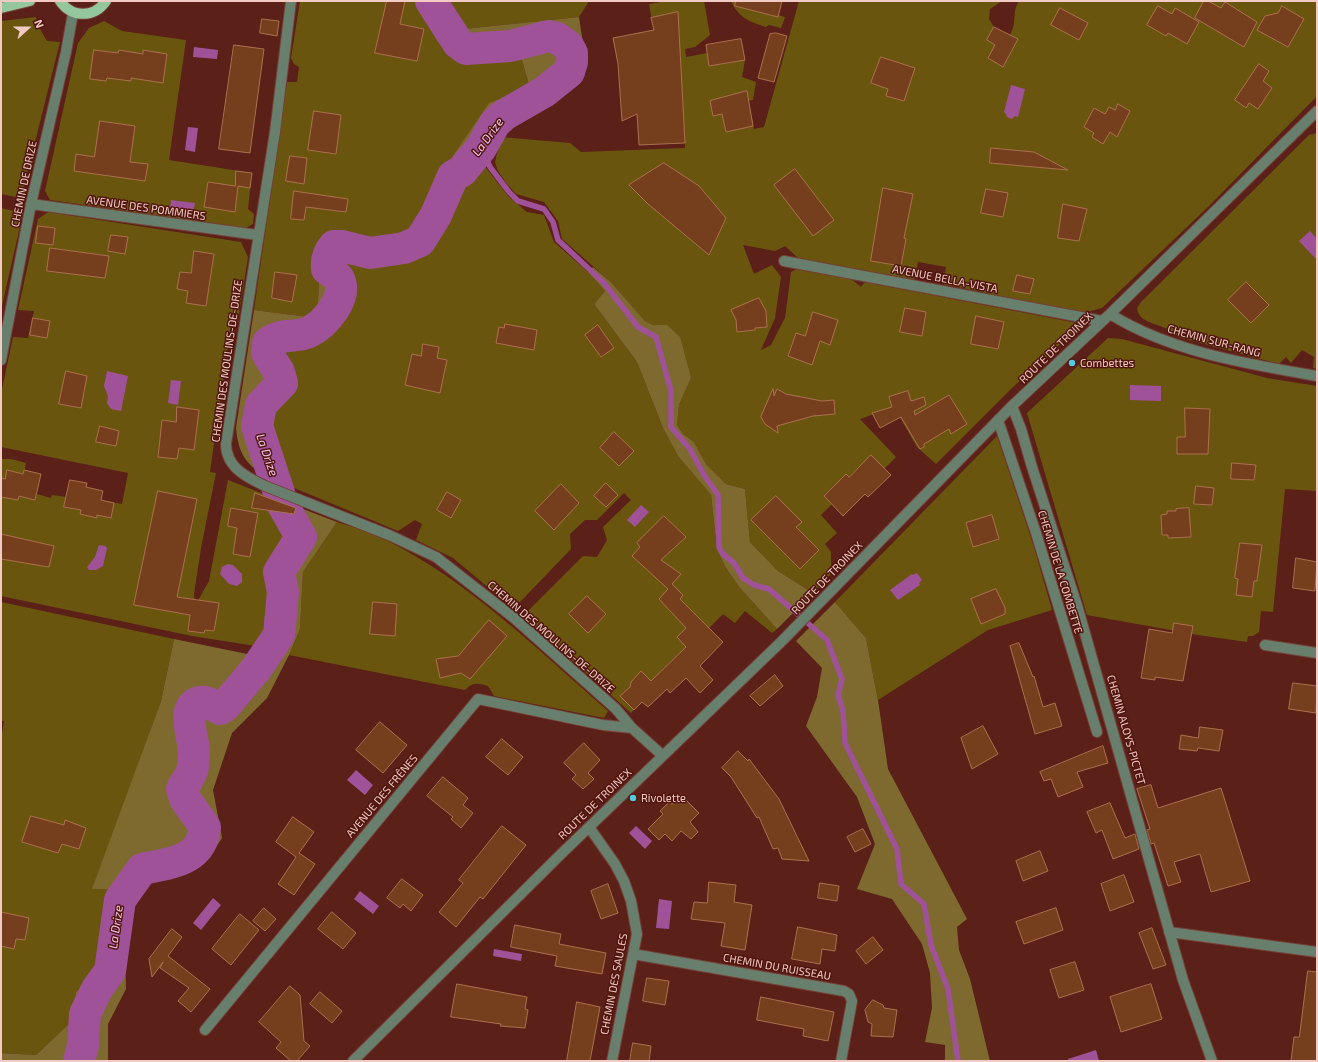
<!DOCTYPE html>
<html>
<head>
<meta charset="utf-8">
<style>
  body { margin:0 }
  #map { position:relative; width:1318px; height:1062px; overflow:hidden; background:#5b2018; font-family:"Exo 2",sans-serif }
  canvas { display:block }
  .frame { position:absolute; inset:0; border:2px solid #f1cbc4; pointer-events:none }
  .north { position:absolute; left:8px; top:8px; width:40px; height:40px; -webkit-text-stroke:3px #50150e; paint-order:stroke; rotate:69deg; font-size:11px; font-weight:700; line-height:16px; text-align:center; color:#f1cbc4 }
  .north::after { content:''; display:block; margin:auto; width:14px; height:18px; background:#f1cbc4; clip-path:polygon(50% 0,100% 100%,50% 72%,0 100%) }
</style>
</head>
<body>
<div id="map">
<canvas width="1318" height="1062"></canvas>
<div class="frame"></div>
<div class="north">N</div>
</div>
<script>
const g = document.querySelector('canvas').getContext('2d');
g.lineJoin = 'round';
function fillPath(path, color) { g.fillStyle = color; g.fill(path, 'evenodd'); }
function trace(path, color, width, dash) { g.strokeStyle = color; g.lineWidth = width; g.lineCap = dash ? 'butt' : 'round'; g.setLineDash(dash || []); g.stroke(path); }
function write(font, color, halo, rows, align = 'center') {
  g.font = font + ' "Exo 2",sans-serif'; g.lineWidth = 3; g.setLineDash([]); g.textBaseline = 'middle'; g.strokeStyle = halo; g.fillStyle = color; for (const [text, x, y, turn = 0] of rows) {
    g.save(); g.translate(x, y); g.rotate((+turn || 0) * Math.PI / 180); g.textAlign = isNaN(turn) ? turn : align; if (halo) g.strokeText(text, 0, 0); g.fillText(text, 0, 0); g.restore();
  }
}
const green = new Path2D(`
  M300,1H421L454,54L467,59L521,57L530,88L489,104L448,163L420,230L400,239L382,243L326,239L320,266L317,318L254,310L287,82H297L299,67L294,64L291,58Z
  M442,1H587L588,3L579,17L463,29Z
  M667,1H704L710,35L695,47L685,49L686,57L707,53L710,66L745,60L742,77L756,82L753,100L742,102L745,118L752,117L754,129L764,127L799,1H1002L990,9L989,19L994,27L1010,35C1018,20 1011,14 1019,1H1317V96L1209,206L1102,308L1083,313L943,284L946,267L918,262L914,280L798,258L785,246L775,251L743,245L754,274L772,265L781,277L775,318L761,350L771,345L785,318L791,272L799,268L849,277L861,287L865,282L870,283L1077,323L1078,328L1013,387L936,464L917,447L894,407L860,419L896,457L884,469L860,466L849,477L846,474L824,495L832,504L821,515L837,533L825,544L831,552V574L813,593L778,571L750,542L745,489L726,484L706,464L694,442L683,434L677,425L679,405L691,378L667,325H653L645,321L611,282L562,239L558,221L544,202L516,194L507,184L498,171L495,162L501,137L570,143L581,152L685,148L680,50L658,53L649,4Z
  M731,1H782L778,15L785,17L781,28L769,25L766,27C749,22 738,17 731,1Z
  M36,17L37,24L47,41L60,42L21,198L1,194V21Z
  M104,21L122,31L186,40L169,160L252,173L248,209L254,214L253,224L246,228L50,200L45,191L78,43L89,28Z
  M1317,133V369L1313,368L1314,357L1302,350L1291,363L1286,357L1279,364L1178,337C1167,322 1139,327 1137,308L1141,302L1309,135Z
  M483,164L508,196L527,212L544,215L554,242L588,272L605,291L594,304L637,362L663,428L678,456L711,495L717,550L726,568L739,587L777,629L772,633L745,611L735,623L723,614L709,628L723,642L686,678L670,663L655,677L660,682L656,685L663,693L648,707L642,702L631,713L528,621L529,610L583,556L597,557L607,540L603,527L631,500L624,493L597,520H585L570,534L571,549L520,602L508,604L453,558L416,540L422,524L415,520L398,531L287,485L264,424L270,408L286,389L288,368L279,351L280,346L300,342L350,275L344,267L346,254L398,257L446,204L464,175Z
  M1,208L23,213L1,310Z
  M48,212L241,242L248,257L238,320L231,324L210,472L216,473L201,548L194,594L195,606L209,581L228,480L269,496L292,537L269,571L262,647L192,636L1,596V459H11L26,463L19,496L35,500L37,494L51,498L52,495L66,497L64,507L81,510L80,514L97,517L101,500L122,504L128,473L1,447V394L13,337L28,338L34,311L18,310L38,219Z
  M1108,338L1122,339L1267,378L1317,386V491L1285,489L1273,612L1261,611L1259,632L1253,636H1248L1247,642L1198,635L1087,615L1027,413Z
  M997,436L1034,547L1052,610L988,630L878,700L866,638L835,602Z
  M337,522C353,527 371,532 386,540C470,582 538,650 608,711L604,718L494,696L488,686C477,683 473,682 465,690L289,655L300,629L303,572Z
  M1,602L174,639L161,701L93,889L116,890L102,973L76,992L72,1021L36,1055L1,1053V740L4,721H1Z`);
const forest = new Path2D(`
  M421,1H442L463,29L579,17L584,50L585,63L583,74L576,83L561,96L507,125L501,137L489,149L483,164L464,175L446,204L423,250L398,257L346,254L344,267L350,275L353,294L327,330L300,342L280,346L279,351L288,368L286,389L270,408L264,424L287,485C256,472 239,465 236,428L254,310L317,318L320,266L326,239L383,243L400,239L420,230L448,163L489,103L530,88L521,57L467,59L454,54Z
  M593,267L611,282L645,321L653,325H667L680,337L691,378L679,405L677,425L683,434L694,442L706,464L726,484L745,489L750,542L778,571L813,593L777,629L739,587L726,568L717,550L711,495L678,456L663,428L637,362L594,304L605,291L588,272Z
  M269,496L337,522L303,572L300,629L289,655L267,698L232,733L213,790L222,838L210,856L158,870L126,903L124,921L126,989L108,1024V1061H1V1053L36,1055L72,1021L76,992L102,973L116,890L92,889L161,701L174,639L257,656L262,647L269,571L292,537Z
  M835,602L866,638L878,700L888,769L967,919L957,927L959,950L970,979L990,1061H945V1045L925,1042L932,1008L930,973L922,944L892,899L857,889L875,844L857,797L806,726L817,697L822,668L796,641Z`);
const water = new Path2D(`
  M194,47L218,50L217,59L193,57Z
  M1011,85L1025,89L1018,117L1015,116L1012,119L1007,117L1006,114L1004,112Z
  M188,127L198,128L195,152L185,150Z
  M171,200L195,203L193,213L170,210Z
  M1310,231L1317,239V260L1299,241Z
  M107,371L128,376L121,411L111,409L107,403L108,396L104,386Z
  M171,380L181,381L178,405L168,403Z
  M1130,385L1161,386V401L1130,400Z
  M641,505L649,512L635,527L627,520Z
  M99,545L105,546L107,548L103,566L96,570H89L87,567L95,557Z
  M228,564L233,565L242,574V582L237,586L229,584L220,574L222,567Z
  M917,573L922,580L919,583L920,585L898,600L890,590L912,574L913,575Z
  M356,770L373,785L365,795L347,780Z
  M636,826L652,841L645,849L629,833Z
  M360,891L379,906L373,914L354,899Z
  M213,898L221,905L201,930L193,923Z
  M659,899L672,901L669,929L656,928Z
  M494,949L522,954L521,961L493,956Z
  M1096,1050L1099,1061H1068V1059Z`);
const stream = new Path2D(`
  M481,148L490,167L509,192L518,201L544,209L553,222L558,240L604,283L638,327L656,337L671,391V427L690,449L704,475L718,495L719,547L723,554L734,563L743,578L754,585L769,589L827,640L842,679L838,695L843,711L845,743L897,849L901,884L924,904L931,945L948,989L958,1061`);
const river = new Path2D(`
  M79,1061L83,1046L85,1014L97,989L110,971L120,900L142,869C169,863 202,862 205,827L185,799L182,789C185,783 192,775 193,767C193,762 194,757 194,752C194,739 180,706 200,702C208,700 214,707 220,709L225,706L256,669L279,635L283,592L279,572L301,537L283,505L257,426L261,405L282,383L279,372L267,353L268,343C282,332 295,339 309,332C325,324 348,298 339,279C337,275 330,271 327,269C326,260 328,253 334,246H342L370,253L404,248L420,241L436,215L453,176L462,171L481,148L495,123L504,115L544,92L569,72L572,62V53L568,46L557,38L549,36L510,46L466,49L458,43L431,1`);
const building = new Path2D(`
  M387,1H405L400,24L424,29L417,61L375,53Z
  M736,1H782L778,17L735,6Z
  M1204,1H1208L1221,8L1225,2L1257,22L1244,47L1195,18Z
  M1158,6L1172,14L1175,8L1199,22L1187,44L1168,33L1166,36L1147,25Z
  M1282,6L1304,19L1288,47L1257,30L1265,16L1278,13Z
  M1060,8L1088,23L1079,40L1051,25Z
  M678,12L685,143L639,145L637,114L622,121L618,64L613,38L654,30L651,18Z
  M262,19L279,21L277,36L260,33Z
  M994,27L1018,39L1003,67L988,58L995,45L987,40Z
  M776,33L787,36L774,82L758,78L770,34Z
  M741,39L745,60L709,66L706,45Z
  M234,45L264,49L250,153L219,149Z
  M94,50L118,53L119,50L143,54V50L167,54L163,83L131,78V81L107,78L106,81L90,79Z
  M881,57L915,68L904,101L886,96L888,89L871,83Z
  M1259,64L1269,71L1263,81L1272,88L1258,109L1249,103L1246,108L1235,100Z
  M747,91L753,126L726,132L722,114L713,116L710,101Z
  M1118,104L1130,111L1117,137L1110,132L1103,144L1092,137L1094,133L1084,127L1094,108L1105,114L1109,107L1115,110Z
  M314,111L341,115L336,154L308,150Z
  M100,121L135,126L130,162L148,164L145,181L74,171L76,154L94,157Z
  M991,148L1034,152L1068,170L990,163Z
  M290,156L307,158L304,184L286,181Z
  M664,163L699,186L726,218L709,255L648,204L629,185Z
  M795,169L834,220L813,236L774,185Z
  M236,171L252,173L250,188L238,186L235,212L204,207L208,182L235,186Z
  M883,188L913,194L904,238L906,239L901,266L871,261Z
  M986,189L1008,193L1003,217L981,213Z
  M294,191L348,199L346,212L306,207L304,220L291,219Z
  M1063,204L1087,209L1079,241L1058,238Z
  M38,226L55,228L53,245L36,243Z
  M111,235L128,237L125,254L108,251Z
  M50,248L109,256L105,278L47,271Z
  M194,251L214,254L206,306L186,303L188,291L177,289L180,272L191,273Z
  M275,272L297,275L292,302L272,298Z
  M1017,275L1034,279L1030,294L1013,291Z
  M1246,282L1269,305L1251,323L1228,300Z
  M759,298L766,311L767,327L755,328V330L737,332L736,320L731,310Z
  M905,308L926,312L922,336L900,332Z
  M813,312L838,320L830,345L820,341L812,365L788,356L796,333L805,336Z
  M976,316L1004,322L998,349L971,344Z
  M33,318L50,321L47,338L30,335Z
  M505,324L537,330L534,350L496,343L499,327L504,328Z
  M598,325L614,348L601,357L585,335Z
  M423,344L439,347L437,358L447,360L440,393L405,385L412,354L421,356Z
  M66,371L87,376L81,408L59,404Z
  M773,389L774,396L777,389L786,394L822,401L834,400L835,414L813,416L777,426L778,433L765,424L761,417Z
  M908,391L911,401L924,397L926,405L914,411L915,415L949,395L967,424L951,434L949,429L924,444V447L920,449L901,417L880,428L872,413L892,407L889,397Z
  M177,407L199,410L194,450L179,448L177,459L158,457L162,420L176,422Z
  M1185,408L1210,409L1208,454H1177V437H1185Z
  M100,426L119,431L116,446L96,442Z
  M614,432L634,451L619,466L600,448Z
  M871,455L891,475L868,497L865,494L843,516L824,496L846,474L849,477Z
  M1232,463L1256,465L1254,480L1231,479Z
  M7,470L23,474L24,470L41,474L35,500L19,496L18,500L1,497V478L5,479Z
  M70,480L87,483L86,487L103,491L101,500L114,503L111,518L97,515V518L80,514L81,510L64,507Z
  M606,483L618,495L606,507L594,496Z
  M561,484L579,503L554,530L535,511Z
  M1196,486L1214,488L1212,505L1194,504Z
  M158,491L197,499L177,597L219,603L214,631L205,630L204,633L188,631L190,615L134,605Z
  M447,492L461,500L451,518L437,510Z
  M255,493L296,508L294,514L252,508Z
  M776,496L802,522L796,527L819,550L800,569L751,520Z
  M231,508L258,513L250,557L233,554L237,528L228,526Z
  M1189,508L1191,537L1168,538V535H1162L1161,515L1167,514V511H1176V509Z
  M992,515L999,539L973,547L966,523Z
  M664,516L686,537L661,560L681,574L672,584L683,595L680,599L723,642L700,666L713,680L700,693L686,678L670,693L667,689L648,707L642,702L634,710L620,696L630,687L631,682L641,671L651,681L686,647L677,637L686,628L659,599L668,589L632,556L640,547L637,543Z
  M1,534L54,546L49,567L1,559Z
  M1240,543L1262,545L1257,581H1254L1252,597L1236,595L1238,579L1235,578Z
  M1296,558L1317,562L1315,591L1293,588Z
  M996,589L1005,608V614L981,624L971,599Z
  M587,596L606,614L588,633L569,614Z
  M373,602L397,604L395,636L370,634Z
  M489,620L507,636L470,679L461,673L440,678L436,659L458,656Z
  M1174,623L1193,626L1183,681L1155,677V680L1141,678L1149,629L1172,633Z
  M1019,643L1033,677L1034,676L1043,707L1055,703L1062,726L1035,734L1010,646Z
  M775,675L783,686L760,706L750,696Z
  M1293,683L1317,686L1316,713L1289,709Z
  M380,722L407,745L383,773L356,750Z
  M983,726L998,754L972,769L961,738Z
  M1200,727L1223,730L1219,751L1198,748L1197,751L1179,749L1181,735L1198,738Z
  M502,739L523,757L508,775L486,757Z
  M584,743L600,760L588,773L594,779L583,789L572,779L576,775L564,763Z
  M1103,746L1108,763L1077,772L1083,787L1058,797L1051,779L1044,781L1040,772Z
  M738,751L748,761L749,759L779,799L809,861L782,859L778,848L773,849L759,817L757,818L731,777L722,768Z
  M443,777L468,798L463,805L473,813L461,828L451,819L453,817L427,796Z
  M1151,785L1158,808L1221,788L1250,881L1211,892L1200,854L1174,862L1181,882L1168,886L1154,843L1151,844L1147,830L1150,829L1137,789Z
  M681,795L699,813L690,822L698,832L691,839L681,831L672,841L665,834L659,840L648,829L663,814L660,811L670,801L672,804Z
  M1110,803L1125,838L1135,834L1139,849L1113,859L1102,830L1096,833L1087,812Z
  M31,816L64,825L65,820L86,828L79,849L62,844L58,853L22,842Z
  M293,817L314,832L299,853L315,864L294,895L278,884L296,857L276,842Z
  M502,826L526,845L483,899L480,897L456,927L439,912L463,883L459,880Z
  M863,829L871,844L855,852L847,837Z
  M1040,851L1048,871L1023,881L1016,861Z
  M1124,875L1134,902L1110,911L1101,884Z
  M402,879L423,895L411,911L403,904L400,908L387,898Z
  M709,882L736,885L734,902L752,905L745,950L721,946L725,923L691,919L694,902L707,903Z
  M820,883L839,886L837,901L818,898Z
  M608,884L618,913L601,919L591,891Z
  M264,908L276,919L265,931L253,921Z
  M1056,908L1063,930L1024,944L1016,922Z
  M1,912L29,918L25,940L16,939L14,949L1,946Z
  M332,912L356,933L343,949L318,929Z
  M240,914L259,930L231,965L212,949Z
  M515,925L561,934L559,944L606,953L602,974L555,966L557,956L511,947Z
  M798,927L837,935L835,951L822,949L820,964L792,959Z
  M1152,928L1166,965L1153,969L1139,933Z
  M172,929L182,937L168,956L210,989L191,1012L178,1001L189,988L160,968L163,962L152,977L149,959Z
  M873,937L883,950L866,964L856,951Z
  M1075,962L1084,990L1059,998L1050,970Z
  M1308,971L1317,972V1061H1291L1294,1037H1299Z
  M647,978L669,981L665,1005L643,1001Z
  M457,984L527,997L525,1009L528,1010L525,1028L500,1026L501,1024L451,1017Z
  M1151,984L1162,1019L1121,1032L1110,997Z
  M290,986L300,995L304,1041L310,1046L297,1061H291L276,1048L281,1042L259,1022Z
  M320,992L342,1011L332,1023L310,1004Z
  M761,997L834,1012L828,1041L803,1036L804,1029L757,1020Z
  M873,1000L883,1005L884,1008L897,1010L893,1037L871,1036L872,1024L868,1022L865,1010Z
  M577,1002L600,1007L590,1061H567Z
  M633,1043L651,1046L649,1061H630Z`);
const minor = new Path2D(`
  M291,1L275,132L226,444C226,467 246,477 265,486L389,535L436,557L514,618L616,709L632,728L662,755
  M31,204L258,235
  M784,261L1102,321
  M1110,314C1171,352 1247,364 1317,376
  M1,360L31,204L66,52L73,13
  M1012,406L1021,429L1032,467L1077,605L1183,980L1212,1061
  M998,420L1036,533L1097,732
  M1265,645L1317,653
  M589,827L615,864L624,881L631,901L637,934L612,1061
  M1169,932L1317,952
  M633,954L844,991L849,994L852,1001L841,1061
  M205,1030L478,699L603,725L632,728
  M353,1061L558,857L782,641L1012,406L1110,314L1317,111`);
const major = new Path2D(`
  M60,1C72,18 94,18 106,1
  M1,8L30,1`);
const markers = [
  [1072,363,4,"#54cade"],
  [633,798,4,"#54cade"]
];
const streetNames = [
  ["CHEMIN DE DRIZE",24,184,-78],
  ["AVENUE DES POMMIERS",146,208,8],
  ["AVENUE BELLA-VISTA",945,279,11],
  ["CHEMIN SUR-RANG",1214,341,15],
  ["ROUTE DE TROINEX",1056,348,-44],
  ["CHEMIN DES MOULINS-DE-DRIZE",227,361,-82],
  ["CHEMIN DE LA COMBETTE",1060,572,73],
  ["ROUTE DE TROINEX",827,578,-46],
  ["CHEMIN DES MOULINS-DE-DRIZE",551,637,41],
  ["CHEMIN ALOYS-PICTET",1126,730,74],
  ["AVENUE DES FRÊNES",382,796,-50],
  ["ROUTE DE TROINEX",595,804,-44],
  ["CHEMIN DU RUISSEAU",777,967,10],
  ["CHEMIN DES SAULES",614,984,-79]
];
const poiNames = [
  ["Combettes",1080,363],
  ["Rivolette",641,798]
];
const waterNames = [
  ["La Drize",488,137,-54],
  ["La Drize",267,455,71],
  ["La Drize",116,927,-82]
];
fillPath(green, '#6a550f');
fillPath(forest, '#7e6a2f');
fillPath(water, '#a05299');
trace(stream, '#a05299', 5.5);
trace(river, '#a05299', 32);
fillPath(building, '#753f1d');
trace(building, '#ab704e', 1);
trace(minor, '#763f37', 12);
trace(major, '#763f37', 12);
trace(minor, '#677f6c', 10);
trace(major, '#95c79f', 10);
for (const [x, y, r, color] of markers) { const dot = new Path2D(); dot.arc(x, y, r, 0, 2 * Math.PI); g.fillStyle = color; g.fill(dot); trace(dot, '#50150e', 1.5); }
write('11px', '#f1cbc4', '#50150e', streetNames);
write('11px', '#f1cbc4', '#50150e', poiNames, 'left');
write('italic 12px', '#f4caee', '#50150e', waterNames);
</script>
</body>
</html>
